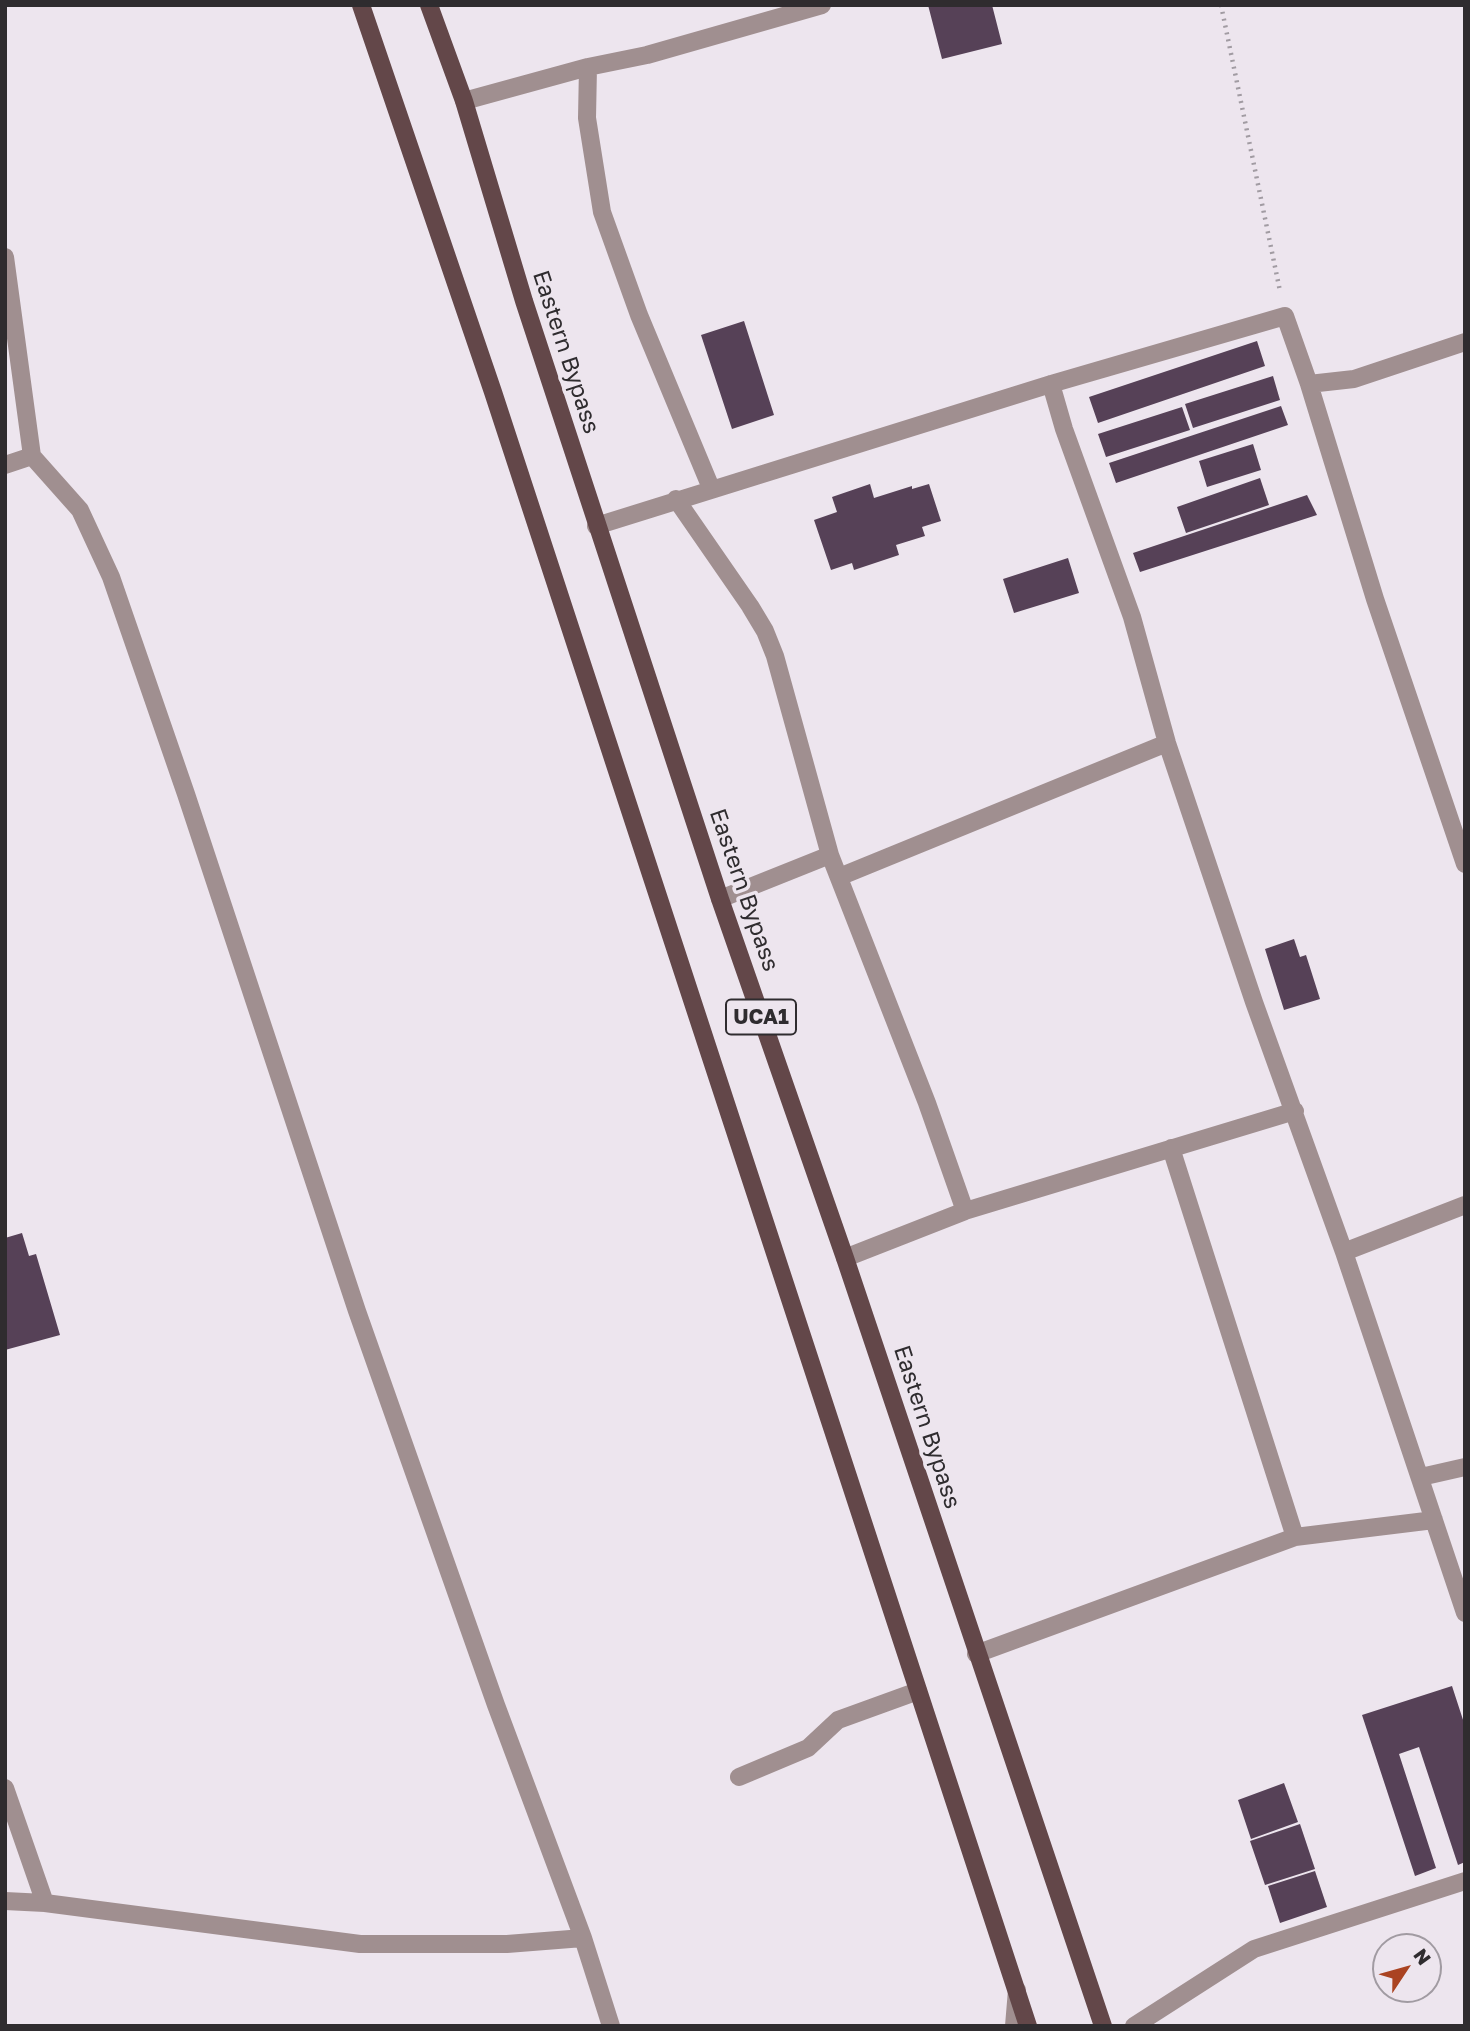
<!DOCTYPE html>
<html>
<head>
<meta charset="utf-8">
<style>
  body { margin:0 }
  #map { position:relative; width:1470px; height:2031px; overflow:hidden; background:#ede5ee; font-family:"Golos Text",sans-serif }
  canvas { display:block }
  .frame { position:absolute; inset:0; border:7px solid #2f2c2f; pointer-events:none }
  .north { position:absolute; left:1372px; top:1933px; width:70px; height:70px; box-sizing:border-box; background:#ede5ee; border:2px solid #a19ba2; border-radius:50%; rotate:54deg; font-size:19px; font-weight:700; line-height:28px; text-align:center; color:#2f2c2f }
  .north::after { content:''; display:block; margin:auto; width:24px; height:32px; background:#aa4321; clip-path:polygon(50% 0,100% 100%,50% 72%,0 100%) }
</style>
</head>
<body>
<div id="map">
<canvas width="1470" height="2031"></canvas>
<div class="frame"></div>
<div class="north">N</div>
</div>
<script>
const g = document.querySelector('canvas').getContext('2d');
g.lineJoin = 'round';
function fillPath(path, color) { g.fillStyle = color; g.fill(path, 'evenodd'); }
function trace(path, color, width, dash) { g.strokeStyle = color; g.lineWidth = width; g.lineCap = dash ? 'butt' : 'round'; g.setLineDash(dash || []); g.stroke(path); }
function write(font, color, halo, rows, align = 'center') {
  g.font = font + ' "Golos Text",sans-serif'; g.lineWidth = 7; g.setLineDash([]); g.textBaseline = 'middle'; g.strokeStyle = halo; g.fillStyle = color; for (const [text, x, y, turn = 0] of rows) {
    g.save(); g.translate(x, y); g.rotate((+turn || 0) * Math.PI / 180); g.textAlign = isNaN(turn) ? turn : align; if (halo) g.strokeText(text, 0, 0); g.fillText(text, 0, 0); g.restore();
  }
}
const building = new Path2D(`
  M928,5H992L1002,44L942,59Z
  M744,321L774,415L732,429L701,335Z
  M1257,341L1265,366L1098,423L1089,397Z
  M1273,376L1280,400L1193,428L1185,404Z
  M1281,406L1288,425L1116,483L1109,463Z
  M1182,407L1190,430L1106,457L1098,434Z
  M1253,444L1261,470L1207,487L1199,461Z
  M1260,478L1269,505L1186,533L1177,507Z
  M870,484L874,498L912,486V489L929,484L941,521L922,527L925,536L896,545L899,555L854,570L852,563L831,570L814,520L837,512L832,497Z
  M1307,495L1317,515L1140,572L1133,553Z
  M1068,558L1079,593L1014,613L1003,579Z
  M1294,939L1300,957L1306,955L1320,999L1284,1010L1265,949Z
  M22,1233L29,1256L36,1254L60,1335L5,1350V1238Z
  M1452,1686L1465,1726V1862L1458,1865L1419,1747L1399,1754L1436,1868L1415,1876L1362,1715Z
  M1284,1783L1298,1822L1251,1839L1238,1800Z
  M1300,1824L1315,1869L1265,1885L1250,1841Z
  M1315,1871L1327,1907L1280,1923L1268,1886Z`);
const path = new Path2D(`
  M1221,5L1280,291`);
const service = new Path2D(`
  M739,1777L808,1748L838,1720L918,1691
  M1014,2026L1017,1990`);
const minor = new Path2D(`
  M464,101L588,67
  M5,257L32,456L80,510L111,577L186,794L357,1311L496,1705L583,1938L611,2026
  M1051,384L1064,429L1132,617L1167,743L1254,1002L1344,1252L1465,1613
  M1309,384L1375,599L1465,864
  M5,465L32,456
  M711,488L639,315L602,212L587,118L588,67L647,55L822,5
  M676,499L750,606L765,631L775,656L830,855L927,1103L965,1211
  M596,526L1051,384L1285,316L1309,384L1354,379L1465,342
  M839,877L1167,743
  M720,899L830,855
  M1171,1148L1295,1537
  M1344,1252L1465,1205
  M845,1258L965,1211L1295,1111
  M1421,1477L1465,1467
  M976,1654L1295,1537L1434,1520
  M5,1788L45,1903
  M5,1901L45,1903L360,1944H507L583,1938
  M1134,2026L1254,1949L1465,1881`);
const primary = new Path2D(`
  M361,5L493,392L1028,2026
  M429,5L464,101L524,301L720,899L845,1258L1103,2026`);
const shields = [
  [761,1017,70]
];
const shieldNames = [
  ["UCA1",761,1017]
];
const streetNames = [
  ["Eastern Bypass",566,352,72],
  ["Eastern Bypass",744,890,71],
  ["Eastern Bypass",927,1427,72]
];
fillPath(building, '#564157');
trace(path, '#a19ba2', 4.5, [2, 5]);
trace(service, '#a08f90', 18);
trace(minor, '#a08f90', 18);
trace(primary, '#634749', 18);
for (const [x, y, w] of shields) { const box = new Path2D(); box.roundRect(x - w / 2, y - 17.5, w, 35, 5); g.fillStyle = '#ede5ee'; g.fill(box); trace(box, '#2f2c2f', 2); }
write('bold 21px', '#2f2c2f', null, shieldNames);
write('23px', '#2f2c2f', '#ede5ee', streetNames);
</script>
</body>
</html>
